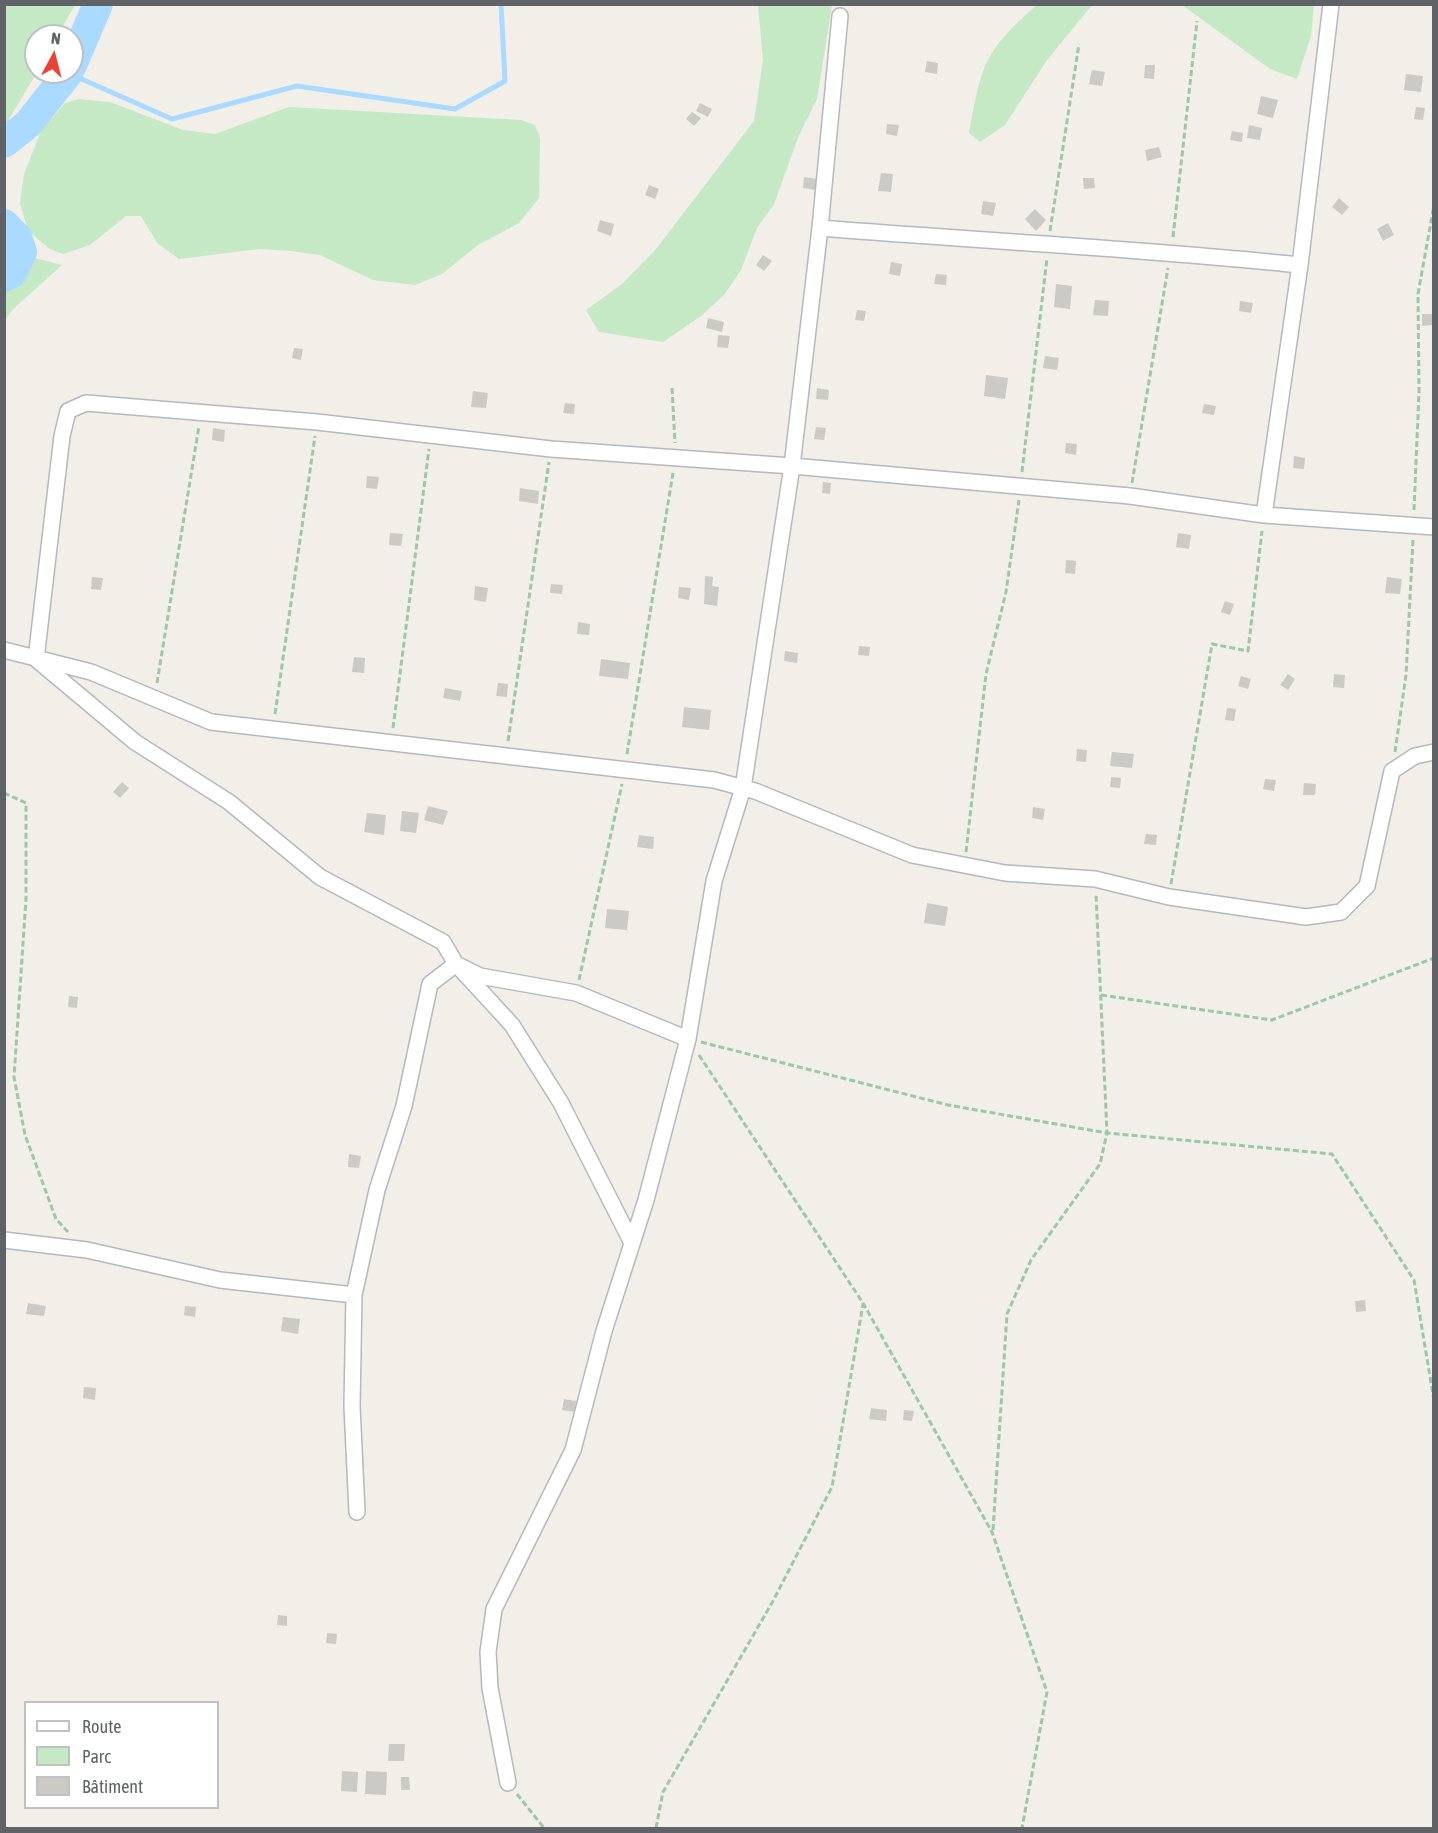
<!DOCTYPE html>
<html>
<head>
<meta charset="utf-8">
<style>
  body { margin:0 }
  #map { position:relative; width:1438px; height:1833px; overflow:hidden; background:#f1efe8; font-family:"Asap Condensed",sans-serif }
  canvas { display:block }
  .frame { position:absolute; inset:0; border:6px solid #5f6368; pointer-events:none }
  .legend { position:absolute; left:24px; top:1701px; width:195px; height:108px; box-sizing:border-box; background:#fff; border:2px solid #bfc1c3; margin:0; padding:8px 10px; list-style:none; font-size:18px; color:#5f6368 }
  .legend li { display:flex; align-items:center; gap:12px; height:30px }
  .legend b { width:30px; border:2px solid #bfc1c3 }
  .north { position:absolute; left:24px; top:24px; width:60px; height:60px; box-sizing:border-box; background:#fff; border:2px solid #bfc1c3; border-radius:50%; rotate:7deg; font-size:16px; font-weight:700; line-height:24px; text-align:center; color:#5f6368 }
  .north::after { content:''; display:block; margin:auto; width:21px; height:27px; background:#ea4335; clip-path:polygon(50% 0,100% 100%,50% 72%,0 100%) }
</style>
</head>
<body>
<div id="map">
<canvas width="1438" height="1833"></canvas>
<div class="frame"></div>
<ul class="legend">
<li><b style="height:8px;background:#fff"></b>Route</li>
<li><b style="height:16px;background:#c5e8c5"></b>Parc</li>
<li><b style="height:16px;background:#cccac5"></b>Bâtiment</li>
</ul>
<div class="north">N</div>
</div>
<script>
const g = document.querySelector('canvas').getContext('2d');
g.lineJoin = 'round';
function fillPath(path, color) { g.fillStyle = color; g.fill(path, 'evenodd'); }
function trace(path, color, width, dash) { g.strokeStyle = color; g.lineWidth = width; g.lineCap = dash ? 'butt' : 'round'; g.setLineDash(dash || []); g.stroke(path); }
const green = new Path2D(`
  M5,4L75,5L57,36H36L37,72L5,126Z
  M1038,4L1092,5L1047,60L1005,125L980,142L969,133C982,64 983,52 1038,4Z
  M758,5H832L817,99L799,135L774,204L757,228L741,270L724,295L701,316L663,342L599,332L586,310L622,284L656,249L754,121L763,60Z
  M1182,5H1314L1311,36L1297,79L1270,69Z
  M79,99L110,102L183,130L215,134L289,107L521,120L535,125L540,138L539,198L519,223L478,245L442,274L415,285L373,280L320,255L291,251L259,249L179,259L157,243L141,216H126L90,245L63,254L50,249L28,231L20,203L24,174L41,131L65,103Z
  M27,256L62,265L12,310L5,321V292Z`);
const stream = new Path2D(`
  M68,73L172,119L297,86L455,109L505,81L501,4`);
const river = new Path2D(`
  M72,65L98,4
  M4,143L28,124L69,72
  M4,224L17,237L22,252L12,273L4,277`);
const building = new Path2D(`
  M927,61L938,63L937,74L925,72Z
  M1145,65H1155L1154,79L1144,78Z
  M1092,70L1105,72L1102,86L1089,84Z
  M1406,74L1423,76L1421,92L1404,90Z
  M1261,96L1278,100L1273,118L1257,114Z
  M700,103L712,109L708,117L696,111Z
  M1416,107L1425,108L1423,120L1414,119Z
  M692,112L701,118L694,126L686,119Z
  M887,124L899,125L897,136L886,134Z
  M1249,125L1262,128L1260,140L1247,138Z
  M1232,131L1243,133L1242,142L1230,140Z
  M1159,147L1162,157L1147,161L1145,150Z
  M881,173L893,174L891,192L878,191Z
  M804,177L817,179L815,190L803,188Z
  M1083,178H1094L1095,188L1084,189Z
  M649,185L659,189L655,199L645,195Z
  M1339,198L1349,207L1342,215L1332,207Z
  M983,201L996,203L993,216L981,214Z
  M1035,209L1046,220L1036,231L1025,219Z
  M600,220L614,224L611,236L597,231Z
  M1388,223L1394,235L1383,241L1377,229Z
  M763,255L772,261L764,271L756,265Z
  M891,262L902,264L900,276L889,274Z
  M936,274L947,275L946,285L934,284Z
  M1056,284L1072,286L1070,309L1054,307Z
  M1095,300L1109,301L1108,316L1093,315Z
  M1240,301L1253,303L1251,313L1239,311Z
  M857,310L866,311L864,321L855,320Z
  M1422,314H1432V325L1422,326Z
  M708,318L724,322L722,332L706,328Z
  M718,335L730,336L728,348L717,347Z
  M294,348L303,349L301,360L292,358Z
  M1045,356L1059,358L1057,370L1043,368Z
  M986,375L1008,378L1005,399L984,396Z
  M817,388L829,390L828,400L816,399Z
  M473,391L488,393L486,408L471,407Z
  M565,403L575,404L574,414L563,413Z
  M1204,404L1216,406L1214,415L1202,413Z
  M816,427L826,428L824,440L814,439Z
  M213,428L225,430L224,442L212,440Z
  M1066,443L1077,444L1076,455L1065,453Z
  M1294,456L1305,458L1304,469L1293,468Z
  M367,476L379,477L377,489L366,488Z
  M823,482L831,483L830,494L822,493Z
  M520,488L539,491L538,504L519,501Z
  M390,533L403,534L401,546L389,545Z
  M1178,533L1191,535L1189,549L1176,547Z
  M1066,560L1076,561L1075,574L1065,573Z
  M705,576L713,577L712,586L719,587L717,606L704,604Z
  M92,577L103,578L101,590L91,589Z
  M1387,577L1402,579L1400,594L1385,593Z
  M551,584L563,585L562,594L550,593Z
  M475,586L488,588L486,602L474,600Z
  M679,587L691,588L689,600L678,598Z
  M1225,601L1234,604L1230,615L1221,612Z
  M578,622L590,624L589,635L577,634Z
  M859,646L870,647L869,656L858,655Z
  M785,651L798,653L797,663L784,661Z
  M354,657L365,658L364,673L352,672Z
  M601,659L630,663L628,679L599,676Z
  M1288,674L1295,679L1288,690L1280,685Z
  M1334,674L1345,675L1344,688L1333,687Z
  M1241,676L1251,679L1248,689L1238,686Z
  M498,683L508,684L507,697L496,696Z
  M445,688L462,691L460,701L443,698Z
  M684,707L711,710L709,730L682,727Z
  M1227,708L1236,709L1234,721L1225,720Z
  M1077,749L1087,750L1086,762L1076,761Z
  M1112,752L1134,754L1132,768L1110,766Z
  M1111,777L1121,778L1120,788L1110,787Z
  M1265,779L1276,780L1274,791L1263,789Z
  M122,782L129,788L120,798L113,792Z
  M1304,783L1316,784L1315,795H1303Z
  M428,806L448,811L443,825L424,820Z
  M1033,807L1045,809L1043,820L1032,818Z
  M402,811L419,813L416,833L400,831Z
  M367,813L386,815L384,835L364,832Z
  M1146,834L1157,835L1156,845L1144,844Z
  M639,835L654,837L653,849L637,847Z
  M927,903L948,907L945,926L924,923Z
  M607,909L629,911L627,930L605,928Z
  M69,996L78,997L77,1008L68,1007Z
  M349,1154L361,1156L359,1168L348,1167Z
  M1365,1300L1366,1311L1356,1312L1355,1301Z
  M28,1303L46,1306L44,1316L26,1314Z
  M185,1306L196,1307L195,1317L184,1315Z
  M283,1317L300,1319L298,1334L281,1331Z
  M84,1387L96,1388L95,1400L83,1398Z
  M564,1399L576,1401L575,1412L562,1410Z
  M871,1408L887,1410L886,1421L869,1419Z
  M904,1410L914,1411L912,1421L903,1420Z
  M278,1615L287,1616V1626L277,1625Z
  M327,1633L337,1634L336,1644L326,1643Z
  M389,1744H405L404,1761H388Z
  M342,1771L358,1772L357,1792L341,1791Z
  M366,1771L387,1772L386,1795L365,1794Z
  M401,1777H409L410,1790H401Z`);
const path = new Path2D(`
  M1050,231L1079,44
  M1173,237L1197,21
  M672,388L675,443
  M1022,472L1047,258
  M1132,483L1168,268
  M1414,510L1419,392L1418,294L1434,205
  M157,683L199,426
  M275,714L315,436
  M393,728L429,449
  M508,741L549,462
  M1395,752L1406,675L1413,540
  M627,754L673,473
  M4,793L26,803V899L14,1077L25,1135L56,1219L68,1232
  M966,852L986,674L1006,592L1019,500
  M1171,884L1212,644L1248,651L1262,531
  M579,980L622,784
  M1101,995L1272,1020L1434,958
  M701,1042L948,1105L1107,1133L1332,1154L1414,1280L1434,1401
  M699,1055L863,1303L992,1532L1047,1692L1022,1828
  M993,1530L1007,1314L1031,1260L1100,1164L1107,1133L1096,894
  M517,1794L544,1828
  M656,1828L663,1792L773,1601L832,1487L863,1304`);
const minor = new Path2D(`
  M820,228C980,241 1140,248 1300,265
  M1264,515L1300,265L1331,4
  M4,650L91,672L211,722L714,780L755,791L912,855L1005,873L1095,879L1169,897L1306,917L1341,912L1367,886L1392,771L1415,756L1434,752
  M688,1039L576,993L480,976L456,964L443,942L320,877L229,802L135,742L36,659L62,436L68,411L86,403L317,422L551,449L792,466L1130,496L1264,515L1434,527
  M4,1240L87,1250L220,1280L354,1295
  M357,1512L352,1406L354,1295L377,1190L404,1106L430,984L456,964L512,1025L561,1103L632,1243
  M508,1783L490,1688L488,1652L494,1609L573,1450L604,1331L646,1200L688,1039L714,881L743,788L792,466L820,228L840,16`);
fillPath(green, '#c5e8c5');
trace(stream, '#aadaff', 5);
trace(river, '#aadaff', 30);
fillPath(building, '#cccac5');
trace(minor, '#b5b8bc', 18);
trace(path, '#9cc7a9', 3, [6, 3]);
trace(minor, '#fff', 15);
</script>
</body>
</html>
